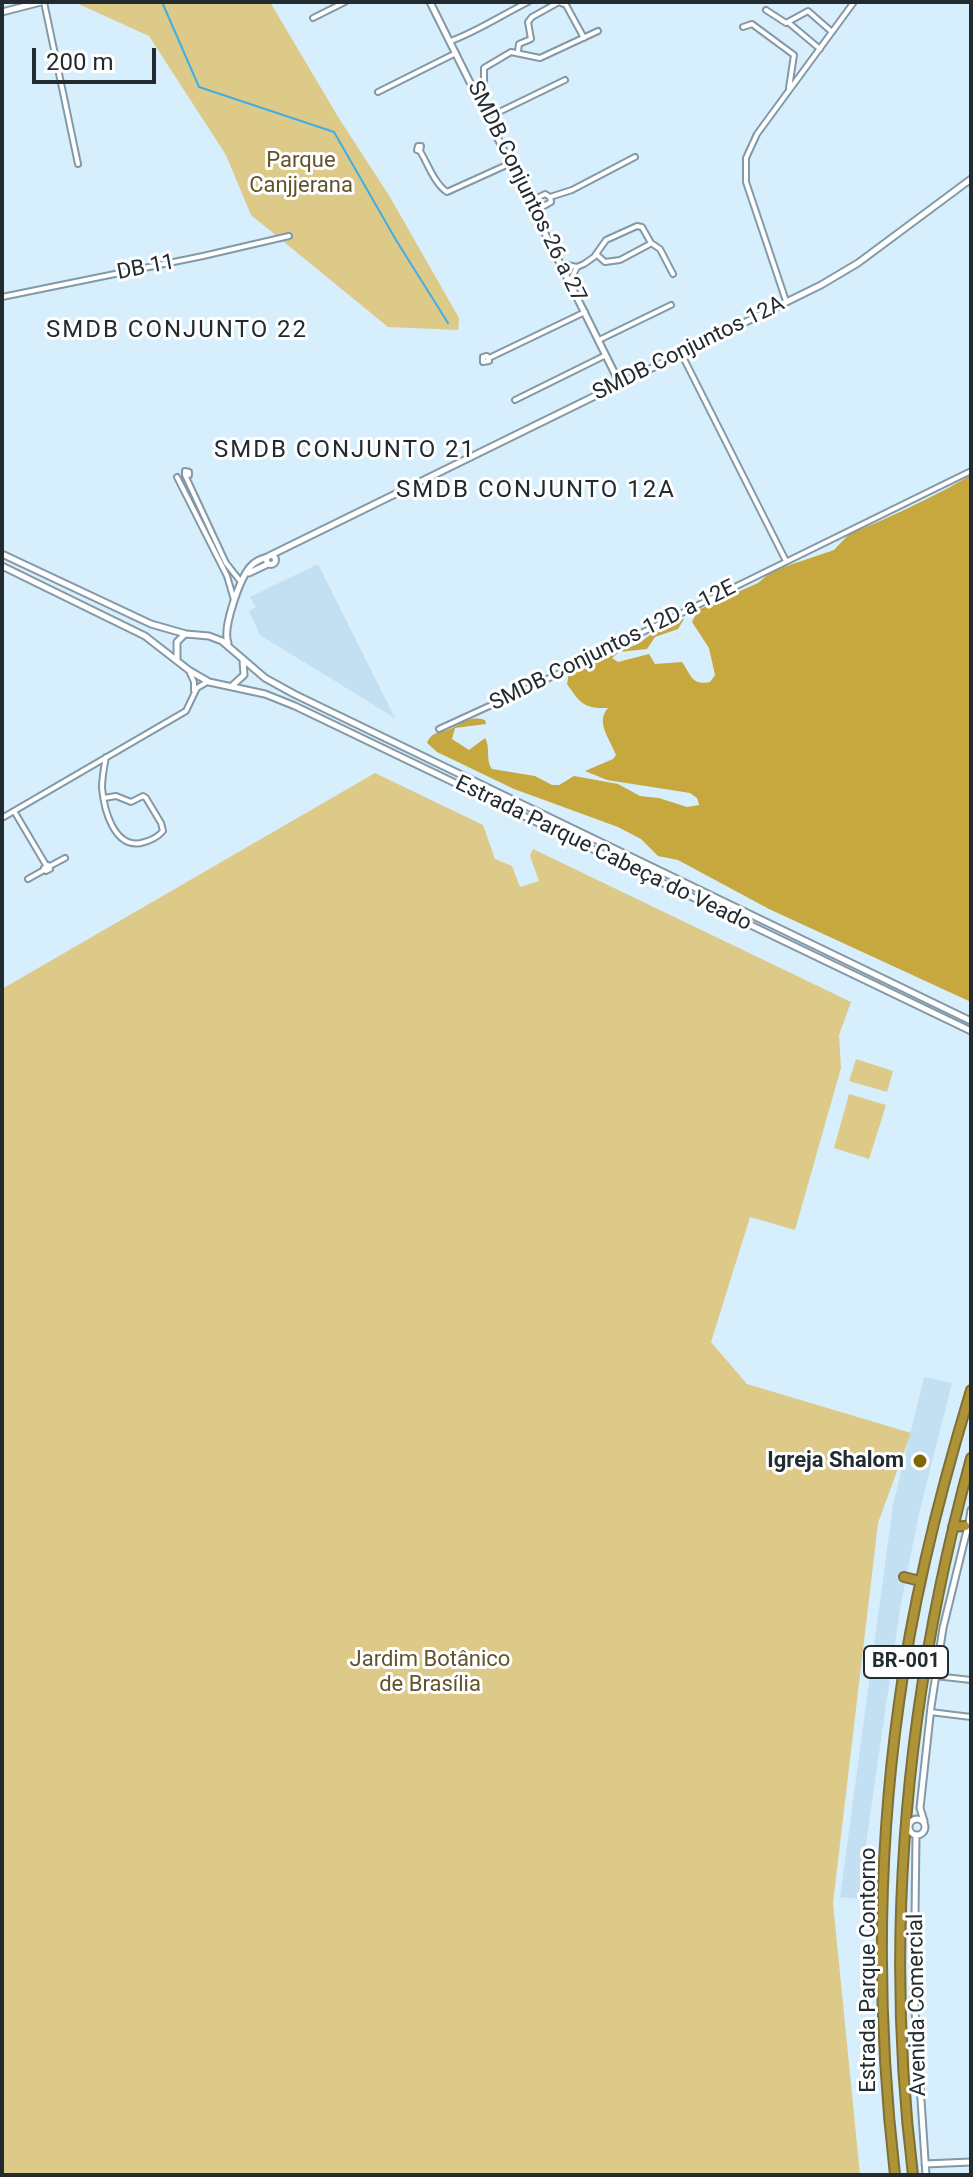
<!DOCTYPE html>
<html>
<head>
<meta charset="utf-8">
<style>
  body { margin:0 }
  #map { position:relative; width:973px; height:2177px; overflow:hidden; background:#d7eefc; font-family:Roboto,sans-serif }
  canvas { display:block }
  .frame { position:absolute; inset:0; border:4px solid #222b30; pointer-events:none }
  .scale { position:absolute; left:32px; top:48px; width:124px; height:36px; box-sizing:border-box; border:4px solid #222b30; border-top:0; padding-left:10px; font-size:24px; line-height:28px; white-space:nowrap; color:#222b30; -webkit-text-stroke:6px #fff; paint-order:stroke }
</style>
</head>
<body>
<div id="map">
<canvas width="973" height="2177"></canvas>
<div class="frame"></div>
<div class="scale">200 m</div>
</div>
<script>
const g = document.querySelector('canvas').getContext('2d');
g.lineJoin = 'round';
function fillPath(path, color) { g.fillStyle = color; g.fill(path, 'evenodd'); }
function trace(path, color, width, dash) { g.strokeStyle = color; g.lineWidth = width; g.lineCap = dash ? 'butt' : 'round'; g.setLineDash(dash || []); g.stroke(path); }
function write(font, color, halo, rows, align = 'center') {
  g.font = font + ' Roboto,sans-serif'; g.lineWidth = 6; g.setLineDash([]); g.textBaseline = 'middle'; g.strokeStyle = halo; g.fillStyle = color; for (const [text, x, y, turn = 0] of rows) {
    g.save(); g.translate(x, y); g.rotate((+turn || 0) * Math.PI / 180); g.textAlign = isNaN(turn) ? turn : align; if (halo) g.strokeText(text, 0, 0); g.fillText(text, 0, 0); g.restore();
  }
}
const built = new Path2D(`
  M318,564L395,718L260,635L249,611L256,607L250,597Z
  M924,1377L952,1383L919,1514L900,1609L858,1899L840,1897L893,1505Z`);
const green = new Path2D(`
  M74,2H270L340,120L390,197L459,318L458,330L388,327L251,215L226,155L149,36Z
  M375,773L483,825L495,859L512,866L520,887L539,881L530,856L533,849L851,1002L839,1035L841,1068L795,1230L750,1217L711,1342L747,1384L911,1433L878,1523L833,1903L860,2175H2V989Z
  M856,1059L893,1071L887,1092L849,1081Z
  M849,1094L886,1105L869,1159L834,1148Z`);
const forest = new Path2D(`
  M971,474V1002L769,909L678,860L658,856L641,839L618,827L514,789L437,752L427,743C433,729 442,734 454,727C465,721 471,716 485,720L486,724L455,728L452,739L469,750L485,738C491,747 485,760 492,769L535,776L552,785H559L574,776L618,784L640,796L659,798L687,807L699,805L697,798L690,793L607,780L585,771L613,759L616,755C610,739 595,722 608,708C584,709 580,703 567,684L569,673L595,657L636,645L670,621L684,619L678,629L655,637L647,649L619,652L612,658L618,662L649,654L655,664L682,662C691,674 691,686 710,682L715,675L709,648L692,622L698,610L758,583L772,571L834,550L851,532C863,531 963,483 971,474Z`);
const stream = new Path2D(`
  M162,2L199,87L334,132L396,240L448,323`);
const street = new Path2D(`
  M44,2L78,164
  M766,10L786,23L808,11L832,32
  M313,18L345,2
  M789,23L820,49
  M743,27L752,24L794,55L789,88
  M451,41C478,31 502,15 528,2
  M518,51L519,44L531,39L528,22L532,17L559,2L566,5L584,38
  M476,91L484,83V68L511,52L540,58L598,31
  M378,92L456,53
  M486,112L497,113L565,80
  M420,151L417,150L418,146H421L420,151C428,164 434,183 447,192L511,163
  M550,197L572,190L635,157
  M531,201L545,194L550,197L551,202L535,211
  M596,254L605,262L620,260L650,244
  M562,264L577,267L584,264L594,257L606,240L637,226L642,227L651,243L660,249L673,274
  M570,281L577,267
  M2,297L203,256L289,236
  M786,301L746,182V158L757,134L854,2
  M599,340L671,305
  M681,353L786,561
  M487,356L489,361L483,362V357Z
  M489,358L585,312
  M515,400L606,355
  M185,471L189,472V475H185Z
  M185,475L226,563L241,582
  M177,477L227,576L234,600
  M190,673L194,682V691
  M439,729L533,686L971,471
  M104,798L116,796L131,802L143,796L146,798L161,823L163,831C157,838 150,841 141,843C114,848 104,810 102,788C102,778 104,767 106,757
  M14,811L46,865
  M2,818L186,711L197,688L207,682
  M48,865L50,869L46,871L44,868Z
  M50,866L65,858
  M28,879L44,870
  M935,1676L971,1680
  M930,1712L971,1717`);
const secondary = new Path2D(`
  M430,2L620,384
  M2,12L41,2
  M2,554L151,624L186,634L209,636L222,641L265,678L294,694L971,1021
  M266.5 560a4.5 4.5 0 1 1 9 0a4.5 4.5 0 1 1-9 0Z
  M269,556L821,285L858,263L971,179
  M2,566L145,636L190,671L209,682L265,694L295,706L971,1031
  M249,573L268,564
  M228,643C222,628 240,579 250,567C255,561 261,559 267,557
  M177,659V642L185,634
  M233,685L244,675L243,660
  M969,1523L971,1510
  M909 1827a8 8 0 1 1 16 0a8 8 0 1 1-16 0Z
  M924,1821L920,1808L931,1707L943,1628L967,1530
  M916,1836L914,1995L926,2175
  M925,2164L971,2162`);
const highway = new Path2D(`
  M953,1527L965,1526
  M904,1577L920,1581
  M895,2175C877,2019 877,1859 899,1703C913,1597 940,1492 971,1390
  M913,2175C883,1933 907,1692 971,1458`);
const markers = [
  [920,1461,8,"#806700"]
];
const shields = [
  [906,1662,84]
];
const shieldNames = [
  ["BR-001",906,1662]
];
const parkNames = [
  ["Parque",301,161],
  ["Canjjerana",301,186],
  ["Jardim Botânico",430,1660],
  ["de Brasília",430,1685]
];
const streetNames = [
  ["SMDB Conjuntos 26 a 27",526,192,64],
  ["DB 11",146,268,-11],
  ["SMDB Conjuntos 12A",689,349,-26],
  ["SMDB Conjuntos 12D a 12E",613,646,-26],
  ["Estrada Parque Cabeça do Veado",603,854,26],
  ["Estrada Parque Contorno",869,1970,-90],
  ["Avenida Comercial",918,2005,-91]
];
const poiNames = [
  ["Igreja Shalom",904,1461]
];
const neighbourhoodNames = [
  ["SMDB CONJUNTO 22",177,331],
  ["SMDB CONJUNTO 21",345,451],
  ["SMDB CONJUNTO 12A",536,491]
];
fillPath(built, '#c3e0f3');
fillPath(green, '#ddc988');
fillPath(forest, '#c7a83e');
trace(stream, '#3eafe6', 2);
trace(street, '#8499a6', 8);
trace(secondary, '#8499a6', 9);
trace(highway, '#7d6f35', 12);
trace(street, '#fff', 4);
trace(secondary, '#fff', 5);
trace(highway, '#ae9337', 8);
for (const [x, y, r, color] of markers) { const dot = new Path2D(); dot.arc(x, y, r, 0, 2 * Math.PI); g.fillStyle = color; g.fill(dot); trace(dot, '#fff', 3); }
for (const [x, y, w] of shields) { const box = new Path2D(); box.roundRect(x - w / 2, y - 16, w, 32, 6); g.fillStyle = '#fff'; g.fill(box); trace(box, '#222b30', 2); }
write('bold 20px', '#222b30', null, shieldNames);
write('22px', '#61542a', '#fff', parkNames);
write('22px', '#222b30', '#fff', streetNames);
write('bold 22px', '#222b30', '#fff', poiNames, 'right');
g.letterSpacing = '2px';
write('24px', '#222b30', '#fff', neighbourhoodNames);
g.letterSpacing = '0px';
</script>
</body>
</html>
